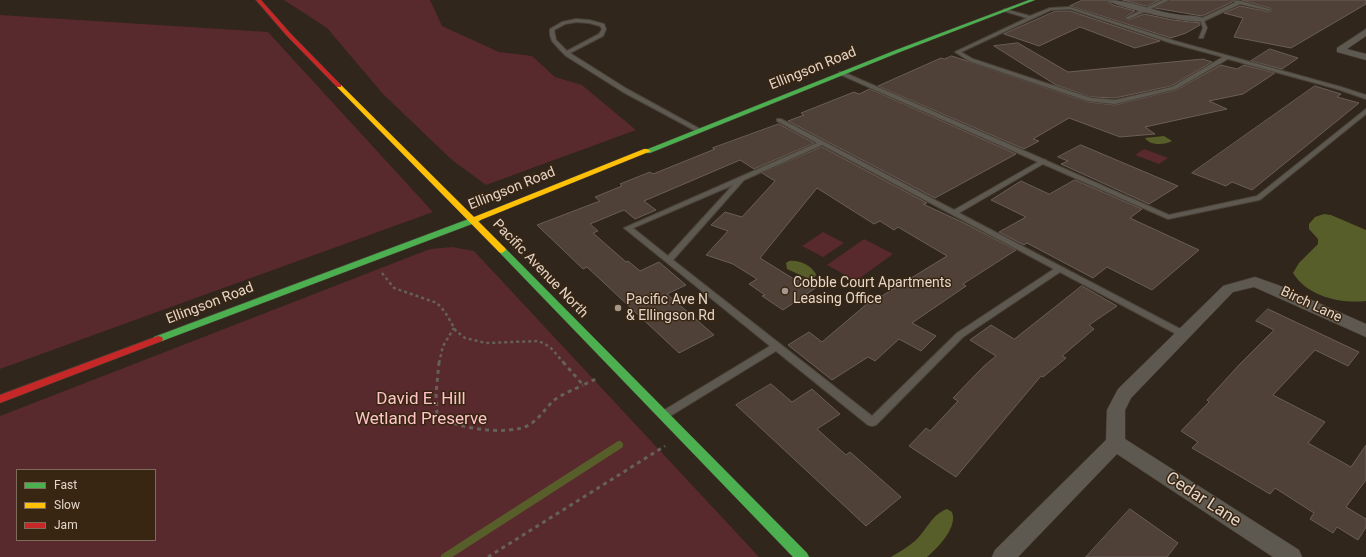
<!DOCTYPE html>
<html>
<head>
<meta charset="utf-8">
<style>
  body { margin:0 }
  #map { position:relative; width:1366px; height:557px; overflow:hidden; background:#30261b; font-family:Roboto,sans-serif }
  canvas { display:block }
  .legend { position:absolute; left:16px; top:469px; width:140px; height:72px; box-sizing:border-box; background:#392612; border:1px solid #7d6c5c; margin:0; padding:5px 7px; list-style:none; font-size:12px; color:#e3d6ca }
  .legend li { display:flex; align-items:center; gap:8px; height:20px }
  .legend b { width:20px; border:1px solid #7d6c5c }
</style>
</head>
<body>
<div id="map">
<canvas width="1366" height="557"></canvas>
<ul class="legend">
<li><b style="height:5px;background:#4caf50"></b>Fast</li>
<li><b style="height:5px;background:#ffc107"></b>Slow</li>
<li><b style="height:5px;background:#c62828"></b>Jam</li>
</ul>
</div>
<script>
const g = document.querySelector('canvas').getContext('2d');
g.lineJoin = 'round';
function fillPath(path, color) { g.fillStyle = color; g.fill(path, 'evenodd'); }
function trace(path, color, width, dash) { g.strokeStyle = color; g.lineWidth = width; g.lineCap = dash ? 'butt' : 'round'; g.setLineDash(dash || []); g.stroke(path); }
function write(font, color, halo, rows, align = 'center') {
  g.font = font + ' Roboto,sans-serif'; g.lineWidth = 3; g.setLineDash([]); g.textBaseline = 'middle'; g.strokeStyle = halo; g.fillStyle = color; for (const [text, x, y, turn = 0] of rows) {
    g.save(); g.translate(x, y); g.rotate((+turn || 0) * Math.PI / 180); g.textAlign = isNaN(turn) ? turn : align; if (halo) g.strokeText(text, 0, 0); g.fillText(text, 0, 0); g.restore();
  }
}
const green = new Path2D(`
  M284,0H430L442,26L499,52L532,56L555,77L582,85L636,130L486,185L452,160L383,94L327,28Z
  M0,15L268,32L433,212L0,369Z
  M1144,149L1168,158L1159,164L1135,155Z
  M823,232L844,243L823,257L802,246Z
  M864,239L893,254L856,281L827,265Z
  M452,247L474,251L759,557H0V416L430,249ZM17,470H155V540H17Z`);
const water = new Path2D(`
  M1164,136L1172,141C1165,145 1150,146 1145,138Z
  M1324,214L1331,215L1366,230V301C1340,304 1307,296 1293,273L1299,263L1318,244V239L1309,229V224L1315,217Z
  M789,261C800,260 810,265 816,274L815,277L807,278L787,269L786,263Z
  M947,509L952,512C958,527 938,548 927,557H891C899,552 908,547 915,541C926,531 932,514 947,509Z`);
const stream = new Path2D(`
  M445,557L619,445`);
const building = new Path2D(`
  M1083,0H1106L1113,5L1135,11L1124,18L1129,20L1144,14L1173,20L1200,23V25L1186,33L1171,38L1070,6Z
  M1123,0H1160L1147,6Z
  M1170,0H1228L1232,2L1202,16L1155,8Z
  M1242,0H1366V4L1291,48L1234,37L1243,18L1224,13L1240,6L1270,12L1273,10L1272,9Z
  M1056,11H1070L1160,41L1135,48L1080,27L1039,46L1004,34Z
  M1018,43L1068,72L1203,59L1212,62L1171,86L1115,98L1091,97L1056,85L994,46Z
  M1270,49L1298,58L1282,69L1251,61Z
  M952,56L1088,102L1115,105L1176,90L1221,65L1237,69L1244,65L1275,73L1243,94L1209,101L1227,109L1145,127L1155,134L1120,137L1069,118L1033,139L1039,141L1024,149L878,86L941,58L944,59Z
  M1315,86L1341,94L1337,97L1359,103L1252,190L1232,182L1226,186L1192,173Z
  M870,89L1016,154L935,198L788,121L804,115L801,113L854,92L859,94Z
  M779,124L814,143L754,169L740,160L712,172L644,201L656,210L635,219L624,210L590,224L598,231L593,233L626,262L628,261L640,271L659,262L686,285L667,294L714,335L679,353L587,267L583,269L537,225L600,201L595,197L622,186L620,184L650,172L653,174L715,149L713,148Z
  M1081,145L1178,186L1149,204L1061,164L1068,161L1058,157Z
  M822,147L927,203L923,204L964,223L1016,250L963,284L966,286L912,323L936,336L921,351L899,339L875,361L868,357L832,380L788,345L809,332L822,342L875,297L877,299L947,256L898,227L894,230L880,221L874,224L817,188L760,258L797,281L802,278L817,287L783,310L762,296L765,295L749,284L757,279L733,264L706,255L728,231L711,225L725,212L742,217L775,181L762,173Z
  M1075,180L1142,209L1130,218L1199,250L1152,290L1107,267L1093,278L1027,243L1024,245L999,232L1026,217L991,200L1021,181L1049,194Z
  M1082,286L1117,306L1089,325L1094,329L1062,356L1066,358L1043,377L1041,376L956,477L909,446L926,428L930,431L958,401L953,398L984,366L996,356L970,340L991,325L1014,339Z
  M1268,309L1359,352L1348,366L1315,350L1273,395L1325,422L1308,443L1351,467L1366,445V480L1346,507L1366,519V527L1358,540L1337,527L1333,533L1310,519L1314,513L1275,488L1270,494L1192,448L1198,442L1181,431L1209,402L1207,400L1239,365L1274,330L1256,321Z
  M771,384L792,402L812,389L840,414L817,429L846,455L850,452L901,497L866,526L736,405Z
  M1130,509L1178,543L1167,557H1086Z`);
const pathFar1 = new Path2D(`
  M382,273L394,288L437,303L445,312L456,331L465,338L486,343L539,341L550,347L564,363
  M439,363L443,346L454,328`);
const path = new Path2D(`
  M439,362L436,394L437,415C453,429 510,436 529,425C539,419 545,409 553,401C562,394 573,390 583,385
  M563,362L583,385L598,378
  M488,557L665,446`);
const lane = new Path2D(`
  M1163,0H1169L1129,19L1125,18Z
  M1229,0L1240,1L1272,10L1270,11L1240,4L1204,21L1207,28L1203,38H1199L1203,28L1200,19L1236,2Z
  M1070,7L1175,41L1341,87L1366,95V99L1337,89L1228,59L1176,89L1115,104L1088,101L969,61L955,52L1027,18L1004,11V9L1030,16L1050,8ZM1070,9L1171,43L1223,57L1172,87L1115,100L1091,98L973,59L961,52L1051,10Z
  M576,19L589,20L604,24L606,29L603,36L570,53L627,89L700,129V131H696L623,92L566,56L560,50L552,41L550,35V29L562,22ZM576,22L589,23L600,26L602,29L599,34L567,51L556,40L554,30L565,24Z
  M839,72H843L1043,159L1046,160L1047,161L1169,215L1257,196L1366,109V114L1261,199L1259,200L1168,219L1043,164L959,213L1186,332L1187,334L1186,336H1180L1060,272L963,337L876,425L872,426L868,425L776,351L667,418L664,419L661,418L659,415L661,412L770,346L624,228L817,143L777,121V119H781L954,210L1038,162L839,74ZM822,145L1054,269L957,333L872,416L673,260L744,180ZM733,185L668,256L633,228Z`);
const street = new Path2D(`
  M1107,0C1132,0 1155,12 1180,15C1187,16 1201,15 1206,20C1199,27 1115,7 1107,0Z
  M1366,29V36L1347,49L1366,54V60L1337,52V48Z
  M1255,277L1278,285L1366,324V337L1254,287L1233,292L1131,398L1125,410V439L1299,550L1302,557H1273L1117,454L1018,557H992L995,550L1106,440L1107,410L1118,389L1223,286Z`);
const fast = new Path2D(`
  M1029,0H1035L900,52L650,153H647L643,151L896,50Z
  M474,217H480L481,219L480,221L162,341H154L153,339L154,337Z
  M502,247L505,248L807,553L809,557H793L499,252L498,250Z`);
const slow = new Path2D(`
  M337,85H341L474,217L644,149H647L651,151L478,221L505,248L506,250L502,253L499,252L337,87Z`);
const jam = new Path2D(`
  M256,0H261L291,34L341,85V87H337L287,36Z
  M158,336L162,337L163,339L162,341L0,403V395Z`);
const markers = [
  [785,291,4,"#a4988d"],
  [618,308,4,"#a4988d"]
];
const streetNames = [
  ["Ellingson Road",813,69,-22],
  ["Ellingson Road",512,189,-22],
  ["Pacific Avenue North",540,269,46],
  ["Ellingson Road",210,304,-21],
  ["Birch Lane",1311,305,25]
];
const poiNames = [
  ["Cobble Court Apartments",793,283],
  ["Leasing Office",793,299],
  ["Pacific Ave N",626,300],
  ["& Ellingson Rd",626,316]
];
const nearParknames = [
  ["David E. Hill",421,400],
  ["Wetland Preserve",421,420]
];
const nearStreetnames = [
  ["Cedar Lane",1203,500,33]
];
fillPath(green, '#58292d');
fillPath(water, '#585e29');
trace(stream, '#585e29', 8);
fillPath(building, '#504138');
trace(building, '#695e57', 1);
trace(lane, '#4b4239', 2);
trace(street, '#4b4239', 1);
trace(fast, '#4b4239', 1);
trace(slow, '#4b4239', 1);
trace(jam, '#4b4239', 1);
trace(pathFar1, '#656058', 2.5, [3, 3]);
trace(path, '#656058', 3, [4, 4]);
fillPath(lane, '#5d5950');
fillPath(street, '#5d5950');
fillPath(fast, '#4caf50');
fillPath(slow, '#ffc107');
fillPath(jam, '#c62828');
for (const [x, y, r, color] of markers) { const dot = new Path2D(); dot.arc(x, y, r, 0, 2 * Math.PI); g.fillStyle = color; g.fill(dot); trace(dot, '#392612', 1.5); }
write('14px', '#e3d6ca', '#392612', streetNames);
write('14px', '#e3d6ca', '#392612', poiNames, 'left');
write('17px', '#ffc4c8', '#392612', nearParknames);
write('17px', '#e3d6ca', '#392612', nearStreetnames);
</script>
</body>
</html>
